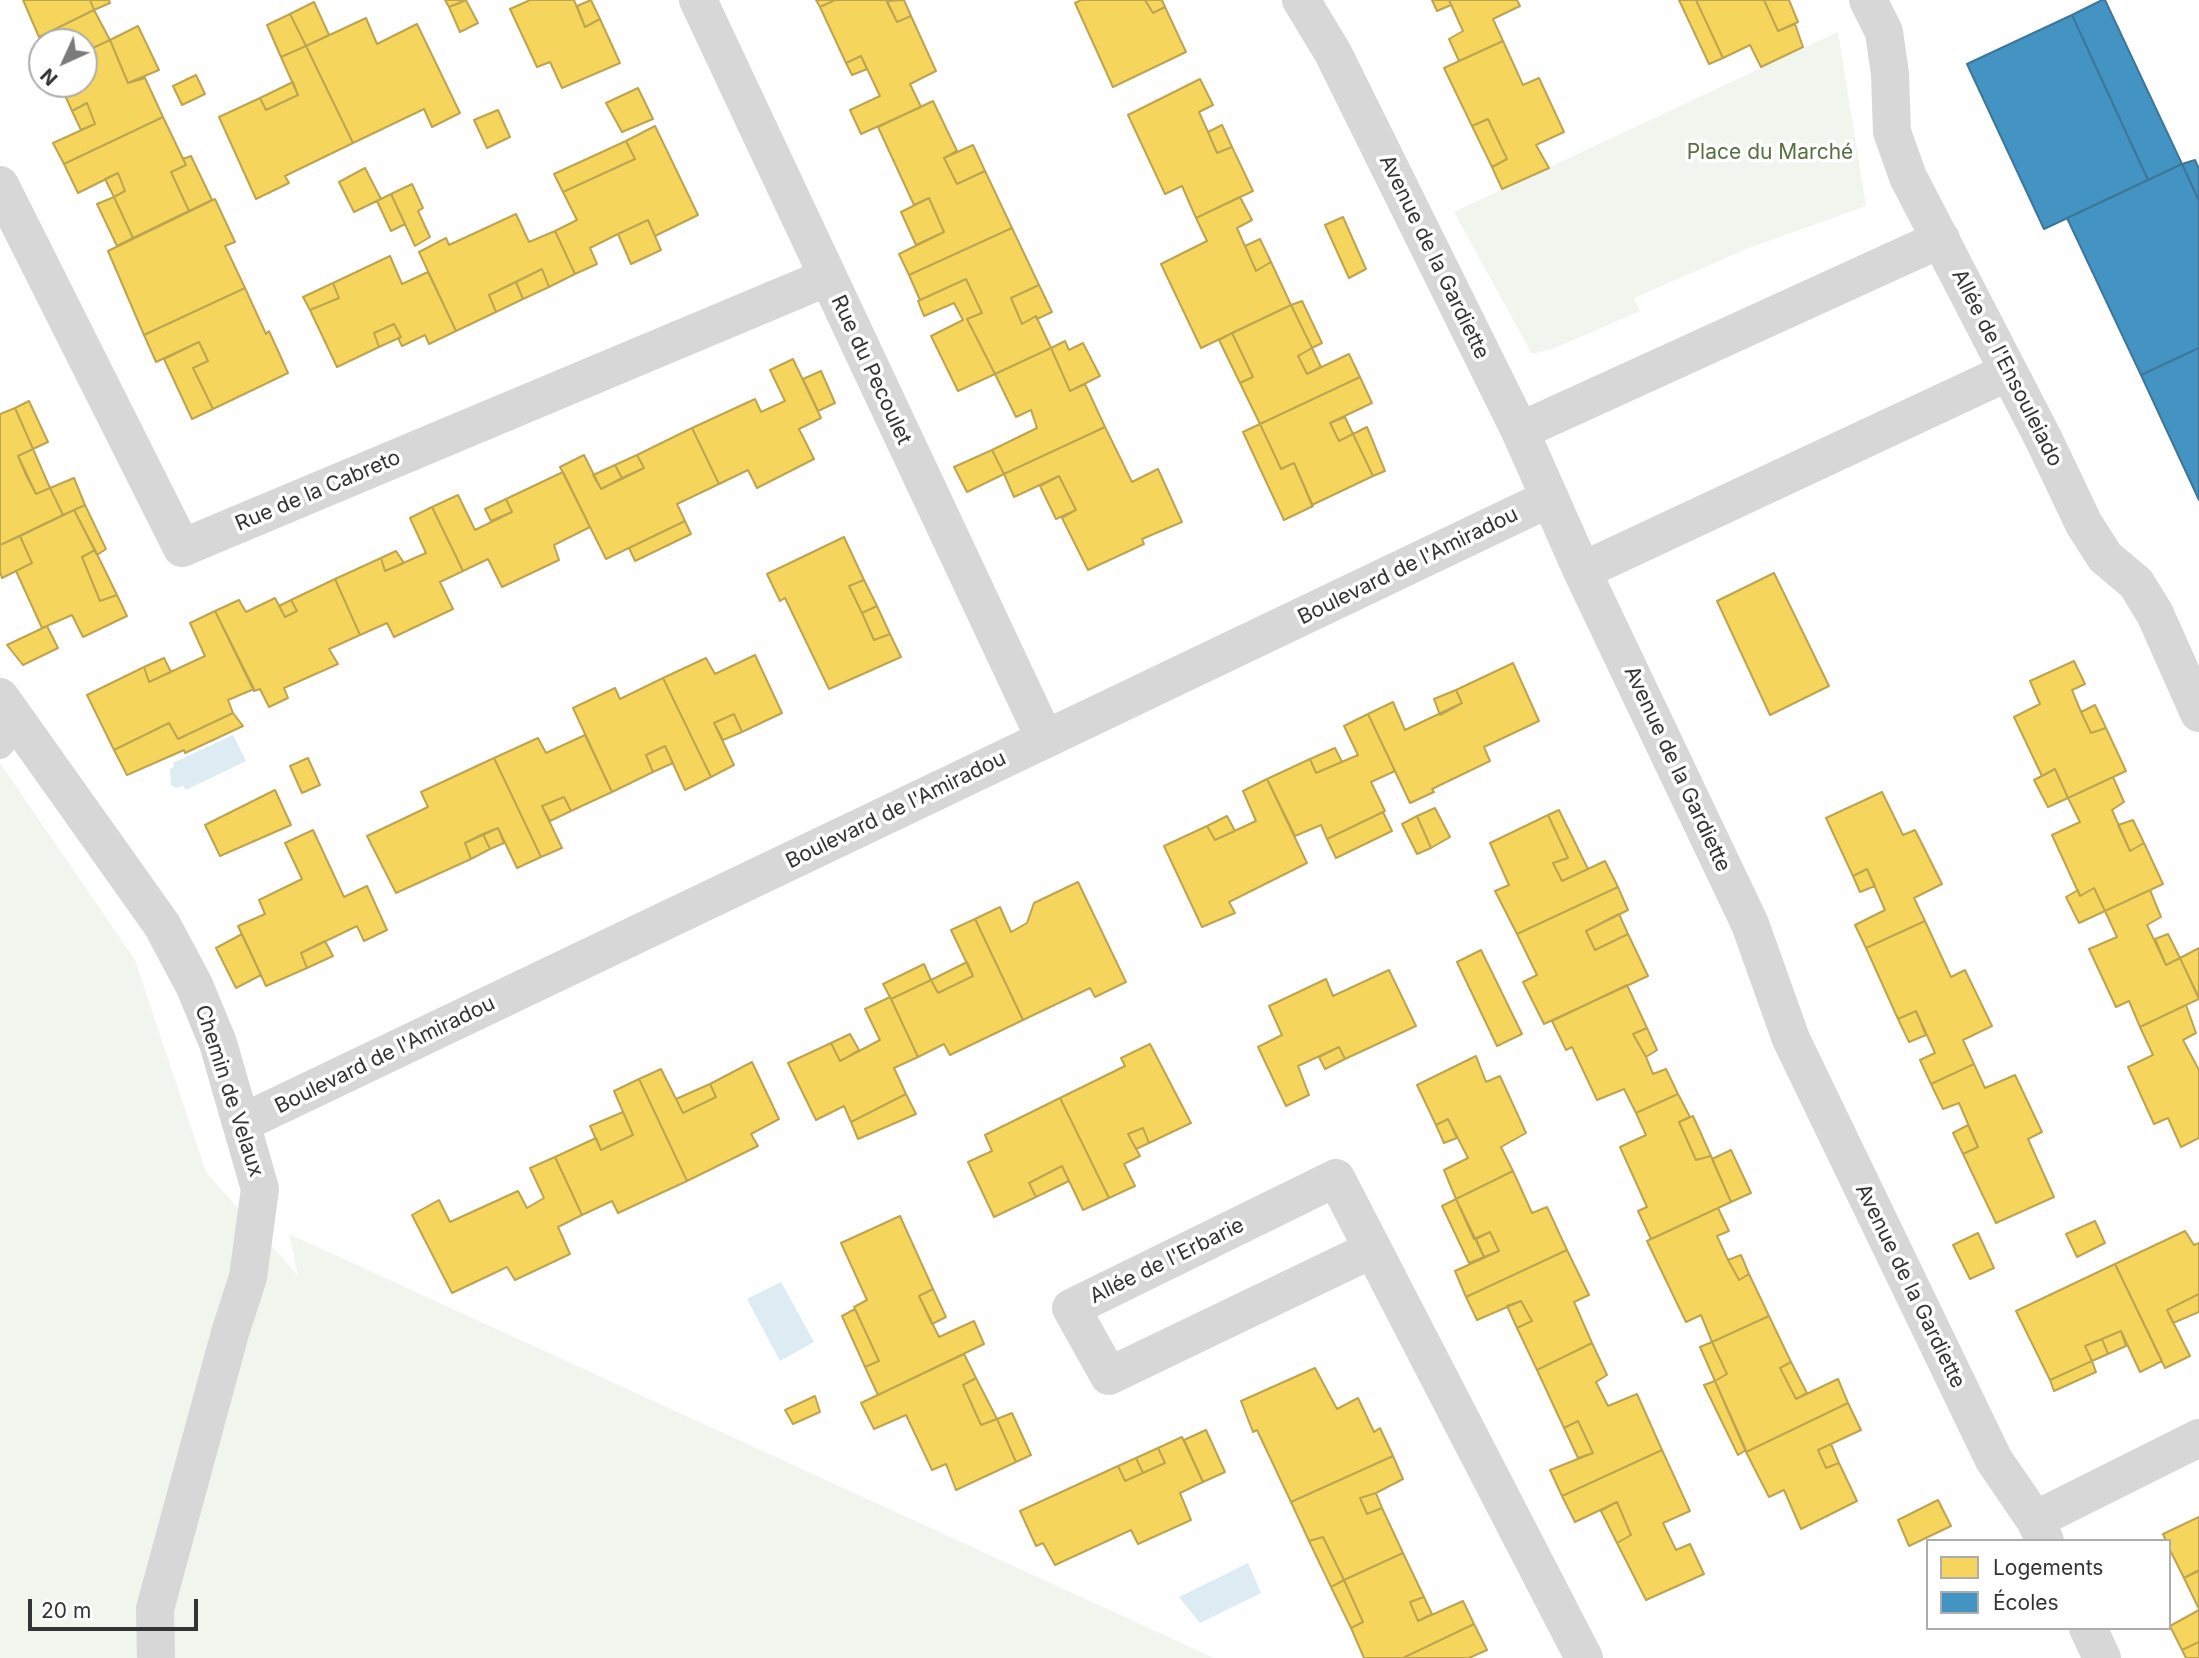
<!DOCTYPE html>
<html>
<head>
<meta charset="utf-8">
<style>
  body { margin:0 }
  #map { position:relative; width:2199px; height:1658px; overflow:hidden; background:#fff; font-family:Inter,sans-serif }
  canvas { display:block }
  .legend { position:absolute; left:1926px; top:1539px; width:245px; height:91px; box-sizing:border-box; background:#fff; border:2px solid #adadad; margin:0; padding:9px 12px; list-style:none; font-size:21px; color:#333 }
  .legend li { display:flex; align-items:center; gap:14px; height:35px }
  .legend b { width:35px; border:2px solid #adadad }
  .north { position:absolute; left:28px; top:28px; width:70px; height:70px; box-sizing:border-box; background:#fff; border:2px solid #adadad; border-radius:50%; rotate:225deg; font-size:19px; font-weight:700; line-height:28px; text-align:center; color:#333 }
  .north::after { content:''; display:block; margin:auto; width:24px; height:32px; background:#7a7a7a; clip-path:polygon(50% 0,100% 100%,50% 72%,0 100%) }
  .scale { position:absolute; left:28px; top:1599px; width:170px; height:32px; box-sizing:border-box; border:4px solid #333; border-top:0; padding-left:9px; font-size:21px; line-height:24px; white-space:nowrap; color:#333; -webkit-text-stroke:5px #fff; paint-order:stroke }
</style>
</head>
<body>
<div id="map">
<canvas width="2199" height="1658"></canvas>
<ul class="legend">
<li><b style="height:19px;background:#f6d55c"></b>Logements</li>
<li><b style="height:19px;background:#4393c3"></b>Écoles</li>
</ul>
<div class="north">N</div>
<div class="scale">20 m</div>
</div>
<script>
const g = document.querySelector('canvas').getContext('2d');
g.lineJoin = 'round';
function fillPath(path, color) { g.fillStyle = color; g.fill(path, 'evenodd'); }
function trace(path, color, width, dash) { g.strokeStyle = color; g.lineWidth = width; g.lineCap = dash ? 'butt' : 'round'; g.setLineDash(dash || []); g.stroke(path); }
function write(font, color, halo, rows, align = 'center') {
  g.font = font + ' Inter,sans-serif'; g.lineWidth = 7; g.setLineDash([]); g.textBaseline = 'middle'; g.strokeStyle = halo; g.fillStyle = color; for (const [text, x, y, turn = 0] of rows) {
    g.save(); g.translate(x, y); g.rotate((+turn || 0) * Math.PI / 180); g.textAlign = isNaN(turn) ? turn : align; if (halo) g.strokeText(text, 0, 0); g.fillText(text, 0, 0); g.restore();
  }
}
const green = new Path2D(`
  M1838,32L1866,206L1746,249L1634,298L1640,311L1555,348L1532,354L1454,212Z
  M0,763L135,960L206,1172L298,1276L289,1234L1214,1658H0Z`);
const water = new Path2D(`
  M233,735L246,761L186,790L183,786L176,788L171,785L170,769L174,767L173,763Z
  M781,1282L814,1342L780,1361L747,1299Z
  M1248,1563L1261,1593L1200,1623L1179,1597Z`);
const homes = new Path2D(`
  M23,0H90L94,10L39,37Z
  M90,0H109L110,3L94,10Z
  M445,0H461L462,2L449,7Z
  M466,0L478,23L460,32L449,7Z
  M530,0H574L585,27L600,19L620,63L562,88L550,62L537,67L510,9Z
  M591,0L600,19L585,27L577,6Z
  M816,0H835L820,7Z
  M835,0H886L897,22L911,16L936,71L910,84L921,107L861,134L850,110L880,96L861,56L846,63L820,7Z
  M904,0L911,16L897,22L887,1Z
  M1081,0H1145L1153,13L1165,7L1186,52L1113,87L1075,3Z
  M1145,0H1162L1165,7L1153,13Z
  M1432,0H1449L1451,5L1437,11Z
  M1449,0H1517L1520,6L1493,19L1503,41L1459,61L1449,39L1463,31Z
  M1679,0H1696L1723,58L1709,64Z
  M1696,0H1764L1778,31L1795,24L1803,47L1761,67L1750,45L1723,58Z
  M1764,0H1789L1798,22L1778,31Z
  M314,2L329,35L306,46L290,14Z
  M94,10L110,40L84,52V42L42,43L39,37Z
  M290,14L306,46L281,57L267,25Z
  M366,18L377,44L417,24L460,113L432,127L424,109L353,143L306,46Z
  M138,26L159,70L128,83L110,40Z
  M110,40L128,83L145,78L163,117L64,164L53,143L95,124L87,103L72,111L60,84H84V52Z
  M1503,41L1523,85L1539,78L1564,132L1536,145L1549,168L1502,189L1492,167L1507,159L1488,119L1472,126L1444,68Z
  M306,46L353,143L285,176L289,183L256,199L219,117L260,98L266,110L298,95L281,57Z
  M861,56L867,69L852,75L846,63Z
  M196,75L205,94L182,105L173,86Z
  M1200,79L1213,105L1199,112L1208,132L1217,153L1232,147L1253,191L1196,218L1182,186L1165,194L1128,115Z
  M293,82L298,95L266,110L260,98Z
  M638,88L653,119L622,132L606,103Z
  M933,101L957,151L944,158L957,184L985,171L1012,228L909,275L899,254L944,232L929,198L914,205L878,127Z
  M87,103L95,124L81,130L72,111Z
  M498,110L510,137L487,148L474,120Z
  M163,117L186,165L171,172L189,211L133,238L114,197L125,191L118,173L78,193L64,164Z
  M1488,119L1507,159L1492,167L1472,126Z
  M1222,125L1232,147L1217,153L1208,132Z
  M655,126L698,215L655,236L648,220L618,234L590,248L597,264L575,274L555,231L577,220L563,192L635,159L626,141Z
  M626,141L635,159L563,192L554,174Z
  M973,145L985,171L957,184L944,158Z
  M191,156L212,200L189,211L171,172L186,165L183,159Z
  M365,168L381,199L354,212L339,182Z
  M118,173L125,191L114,197L105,179Z
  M412,184L423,208L418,211L430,237L415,246L391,194Z
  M391,194L405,224L391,231L377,201Z
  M114,197L133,238L117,246L97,204Z
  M1240,197L1252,220L1237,228L1256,271L1271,262L1291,305L1201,348L1161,264L1207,241L1196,218Z
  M929,198L944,232L916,245L901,212Z
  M215,199L235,242L225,246L245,288L144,335L108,251Z
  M516,214L529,242L555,231L575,274L549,287L542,269L489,295L496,312L456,331L419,252L446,238L449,245Z
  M1343,217L1366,269L1349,278L1325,225Z
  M648,220L661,250L631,264L618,234Z
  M1012,228L1039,285L1011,298L1022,324L1036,316L1051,348L995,374L967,319L982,313L966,279L920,300L909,275Z
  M1260,239L1271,262L1256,271L1245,246Z
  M390,256L402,284L428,272L456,331L429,344L425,335L402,346L398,338L401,337L394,324L374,333L379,347L337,367L310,310L339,298L333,283Z
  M542,269L549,287L523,299L516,282Z
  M966,279L982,313L967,319L995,374L958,391L931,336L963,320L954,303L924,316L918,301Z
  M516,282L523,299L496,312L489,295Z
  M333,283L339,298L310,310L303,297Z
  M1039,285L1052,312L1037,319L1036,316L1022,324L1011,298Z
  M245,288L266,334L269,331L288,373L213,409L193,368L208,361L199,342L156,362L144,335Z
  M1302,301L1322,343L1312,348L1291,305Z
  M1291,305L1312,348L1298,356L1307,374L1349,354L1360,377L1260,424L1240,383L1253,377L1232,333Z
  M394,324L401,337L379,347L374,333Z
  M1232,333L1253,377L1240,383L1219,340Z
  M1065,341L1069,350L1083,343L1100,376L1070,391L1051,348Z
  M199,342L208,361L193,368L213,409L192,419L164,359Z
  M1051,348L1070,391L1085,384L1105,427L1004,474L992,450L1037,428L1031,410L1016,417L995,374Z
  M1312,348L1321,367L1307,374L1298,356Z
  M793,359L821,418L799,429L814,459L757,488L748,470L719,484L692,428L755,399L761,412L785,401L770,370Z
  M821,371L835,403L818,411L803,379Z
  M1360,377L1372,403L1330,423L1339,441L1353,434L1373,476L1312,505L1294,463L1281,469L1260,424Z
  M29,401L48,442L33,449L15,408Z
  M15,408L33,449L18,456L27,477L36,494L50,488L63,515L0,545V414Z
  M1345,417L1353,434L1339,441L1330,423Z
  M1260,424L1281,469L1294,463L1313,506L1284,520L1243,432Z
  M1105,427L1132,482L1158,469L1182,522L1142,539L1144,544L1088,570L1062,518L1076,510L1059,476L1014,497L1004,474Z
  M1367,427L1385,471L1373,476L1353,434Z
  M692,428L719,484L677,504L685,521L606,559L560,467L584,455L601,489L644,468L637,455Z
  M33,449L50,488L36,494L18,456Z
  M992,450L1004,474L967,492L954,467Z
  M637,455L644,468L622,478L615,465Z
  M615,465L622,478L601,489L593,475Z
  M563,472L590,527L554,545L559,560L502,587L488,559L463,571L432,507L458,495L475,530L512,512L506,499Z
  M1059,476L1076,510L1056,519L1040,486Z
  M74,478L85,505L63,515L50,488Z
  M506,499L512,512L491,521L485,509Z
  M85,505L106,549L97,555L74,510Z
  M432,507L463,571L440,582L453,609L394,637L387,623L360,635L335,579L381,558L385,571L426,553L410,518Z
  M74,510L95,550L82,557L100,601L117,595L127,616L83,637L72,615L42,628L16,571L32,563L20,536Z
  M685,521L691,534L635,561L629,548Z
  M20,536L32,563L2,578L0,572V545Z
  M844,537L864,580L849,586L862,613L874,640L890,634L901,657L829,689L785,598L780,601L767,574Z
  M95,550L117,595L100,601L82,557Z
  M396,551L404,563L385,571L381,558Z
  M1774,573L1829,686L1770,715L1717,601Z
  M335,579L360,635L329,649L338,664L284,688L288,698L269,707L260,689L254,691L215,611L239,600L246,612L275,598L285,617L297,611L291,600Z
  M864,580L877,606L862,613L849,586Z
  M291,600L297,611L285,617L279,606Z
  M877,606L890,634L874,640L862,613Z
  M215,611L254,689L228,700L233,713L178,739L169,723L114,750L87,695L144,667L149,682L205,656L190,623Z
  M47,626L58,648L23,665L7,645Z
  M755,655L782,713L742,732L734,714L714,723L734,765L711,777L663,678L706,658L715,674Z
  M164,658L171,672L149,682L144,667Z
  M2074,661L2085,684L2072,690L2081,712L2091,733L2106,728L2126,771L2068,798L2055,769L2042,776L2014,717L2040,704L2030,681Z
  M1513,663L1539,721L1484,747L1490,761L1432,789L1434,792L1410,803L1368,714L1393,702L1405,730L1462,703L1456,690Z
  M663,678L711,777L685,790L665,746L646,755L653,772L612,792L573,708L615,688L620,699Z
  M1456,690L1462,703L1440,715L1434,699Z
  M2095,705L2106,728L2091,733L2081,712Z
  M233,713L243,726L185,753L184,750L127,775L114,750L169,723L178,739Z
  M734,714L742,732L723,740L714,723Z
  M1368,714L1395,771L1371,782L1385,811L1327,839L1321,825L1295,836L1267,779L1310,759L1316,773L1358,755L1344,726Z
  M585,735L612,792L571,811L564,797L542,806L562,848L541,857L494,758L538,738L546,753Z
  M665,746L673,763L653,772L646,755Z
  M1335,748L1342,762L1316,773L1310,759Z
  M308,758L320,785L302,793L290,766Z
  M494,758L541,857L517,868L498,828L465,843L471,859L396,893L367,836L428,807L421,792Z
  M2055,769L2068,798L2048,807L2034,780Z
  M2113,777L2124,802L2112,810L2130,851L2144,843L2163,884L2105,911L2094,888L2080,896L2052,835L2080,822L2068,798Z
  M1267,779L1307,863L1229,902L1235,913L1202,927L1164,846L1207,826L1215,840L1256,821L1243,791Z
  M275,790L291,825L220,856L205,825Z
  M1882,792L1903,835L1915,830L1942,884L1914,898L1925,921L1866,948L1855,925L1885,910L1867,869L1853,876L1826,818Z
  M564,797L571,811L550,821L542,806Z
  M1435,808L1450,837L1431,848L1417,816Z
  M1559,810L1588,869L1562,881L1553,863L1568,858L1548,815Z
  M1383,812L1392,831L1336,858L1327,839Z
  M1548,815L1568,858L1553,863L1562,881L1605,861L1618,887L1517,934L1495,891L1509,885L1490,843Z
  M1227,816L1235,831L1215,840L1207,826Z
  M1417,816L1431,848L1417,854L1402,824Z
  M2133,820L2144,843L2130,851L2118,825Z
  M498,828L504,843L490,849L483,834Z
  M313,830L344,897L367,886L387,930L364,941L357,926L301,953L307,968L266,986L238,926L265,914L259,900L302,879L285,843Z
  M483,834L490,849L471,859L465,843Z
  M1867,869L1875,886L1860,892L1853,876Z
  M1078,882L1126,982L1095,997L1090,988L1023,1020L975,919L1000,907L1011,932L1027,923L1034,903Z
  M1618,887L1628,910L1586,931L1595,950L1628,934L1648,976L1544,1024L1523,982L1537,975L1517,934Z
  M2094,888L2105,911L2079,923L2066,897L2078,890L2080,896Z
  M2150,890L2161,917L2147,925L2166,965L2180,958L2199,999L2140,1027L2129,1001L2116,1007L2089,949L2117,937L2105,911Z
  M1619,914L1628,934L1595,950L1586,931Z
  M975,919L1023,1020L950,1055L944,1044L918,1057L891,999L931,980L938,993L973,976L951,930Z
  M1925,921L1951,977L1965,970L1992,1026L1963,1040L1974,1064L1931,1084L1920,1060L1935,1053L1916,1011L1898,1019L1866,948Z
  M242,934L261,975L236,988L216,948Z
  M2168,934L2180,958L2166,965L2155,939Z
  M325,941L333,956L307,968L301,953Z
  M2199,948V998L2180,958Z
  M1481,950L1522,1034L1497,1046L1457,962Z
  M967,962L973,976L938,993L931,980Z
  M924,964L931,980L891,999L883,984Z
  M1389,970L1416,1026L1345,1059L1339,1047L1298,1066L1309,1095L1286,1106L1258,1047L1282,1035L1269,1006L1326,979L1333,996Z
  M1627,985L1647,1028L1633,1034L1646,1057L1653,1074L1666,1069L1678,1094L1636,1113L1624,1089L1597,1100L1572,1047L1566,1050L1552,1021Z
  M890,997L918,1057L894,1068L906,1094L851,1122L844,1106L816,1120L788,1063L831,1043L840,1061L880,1040L865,1009Z
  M2186,1005L2196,1033L2183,1040L2199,1070V1138L2181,1147L2168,1118L2154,1124L2128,1067L2153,1055L2140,1027Z
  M1916,1011L1926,1035L1909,1042L1898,1019Z
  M1647,1028L1657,1050L1646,1057L1633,1034Z
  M850,1034L859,1050L840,1061L831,1043Z
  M1150,1044L1191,1123L1149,1143L1143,1128L1128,1134L1140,1156L1124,1164L1135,1186L1109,1198L1060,1098L1125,1066L1121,1058Z
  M1339,1047L1345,1059L1325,1069L1319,1057Z
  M1476,1056L1486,1082L1500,1076L1526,1133L1501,1147L1513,1171L1456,1199L1444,1170L1468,1158L1448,1119L1436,1125L1417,1085Z
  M752,1062L779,1119L751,1134L758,1146L687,1181L639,1079L661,1069L683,1113L716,1097L710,1084Z
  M1974,1064L1985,1088L2015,1075L2042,1132L2028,1139L2054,1197L1996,1223L1963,1154L1978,1147L1959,1103L1943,1109L1931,1084Z
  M639,1079L687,1181L618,1213L612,1201L582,1215L555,1157L596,1138L601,1150L633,1135L614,1091Z
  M710,1084L716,1097L683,1113L676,1099Z
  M906,1094L916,1114L858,1139L851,1122Z
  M1678,1094L1690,1117L1679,1122L1696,1160L1711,1156L1731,1202L1651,1239L1638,1211L1647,1207L1620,1147L1646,1135L1636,1113Z
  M1060,1098L1109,1198L1083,1210L1062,1166L1029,1183L1036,1197L994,1217L968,1162L992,1151L985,1135Z
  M623,1112L633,1135L601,1150L590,1126Z
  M1693,1116L1711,1156L1696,1160L1679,1122Z
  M1448,1119L1457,1138L1444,1143L1436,1125Z
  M1968,1125L1978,1147L1963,1154L1953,1133Z
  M1143,1128L1149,1143L1136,1149L1128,1134Z
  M1731,1150L1751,1193L1731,1202L1712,1159Z
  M555,1157L582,1215L558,1227L570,1254L515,1280L507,1267L452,1293L412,1215L439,1200L450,1222L518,1191L527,1208L544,1198L530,1168Z
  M1062,1166L1069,1181L1036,1197L1029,1183Z
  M1513,1171L1532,1213L1547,1207L1567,1250L1466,1297L1455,1271L1499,1251L1490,1232L1474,1239L1456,1199Z
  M1456,1199L1484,1257L1469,1263L1442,1206Z
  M1718,1208L1729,1231L1717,1236L1728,1260L1739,1280L1749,1274L1769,1316L1712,1342L1701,1315L1686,1322L1647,1241Z
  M900,1216L933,1289L919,1296L939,1337L974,1321L984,1344L878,1395L865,1367L879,1361L854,1307L867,1300L841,1243Z
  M2095,1221L2105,1243L2077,1257L2066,1234Z
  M2185,1231L2194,1245L2199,1243V1294L2167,1310L2190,1356L2165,1368L2115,1264Z
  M1490,1232L1499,1251L1484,1257L1476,1239Z
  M1978,1233L1994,1268L1970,1279L1953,1245Z
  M1567,1250L1589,1295L1574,1302L1592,1343L1537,1370L1517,1328L1532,1321L1521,1301L1477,1320L1466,1297Z
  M1741,1255L1749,1274L1739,1280L1728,1260Z
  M2115,1264L2162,1361L2140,1372L2121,1331L2085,1346L2092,1361L2050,1380L2016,1311Z
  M933,1289L946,1317L932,1324L919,1296Z
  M2199,1294V1312L2173,1323L2167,1310Z
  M1521,1301L1532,1321L1517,1328L1507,1306Z
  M855,1309L879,1361L865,1367L842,1316Z
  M1769,1316L1791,1362L1780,1368L1796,1399L1838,1379L1848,1403L1746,1452L1715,1381L1727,1374L1712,1342Z
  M2121,1331L2126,1346L2108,1354L2102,1339Z
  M2102,1339L2108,1354L2092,1361L2085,1346Z
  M1712,1342L1727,1374L1715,1381L1700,1347Z
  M1592,1343L1607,1375L1596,1382L1608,1406L1637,1394L1662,1450L1562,1496L1550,1470L1593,1453L1578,1421L1564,1428L1537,1370Z
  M964,1354L976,1378L963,1385L971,1403L981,1425L997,1419L1016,1462L956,1490L946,1464L932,1470L906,1415L874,1429L861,1403Z
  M2092,1361L2096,1372L2054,1391L2050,1380Z
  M1791,1362L1807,1393L1796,1399L1780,1368Z
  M1315,1368L1337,1409L1358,1398L1374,1432L1380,1428L1393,1456L1291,1502L1257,1430L1253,1432L1241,1401Z
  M976,1378L997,1419L981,1425L963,1385Z
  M1715,1381L1746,1450L1738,1455L1704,1385Z
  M815,1396L820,1412L793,1424L785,1410Z
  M1848,1403L1861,1430L1818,1450L1826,1468L1839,1463L1857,1501L1801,1529L1784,1490L1769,1497L1746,1452Z
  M1012,1413L1031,1455L1016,1462L997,1419Z
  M1578,1421L1593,1453L1578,1458L1564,1428Z
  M1206,1430L1225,1472L1203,1482L1184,1440Z
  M1182,1437L1203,1482L1180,1493L1191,1520L1138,1544L1131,1530L1055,1565L1043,1543L1036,1546L1020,1511L1118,1466L1125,1481L1165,1463L1158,1448Z
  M1831,1444L1839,1463L1826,1468L1818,1450Z
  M1158,1448L1165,1463L1143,1473L1136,1458Z
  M1662,1450L1690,1511L1663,1523L1676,1550L1690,1544L1704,1574L1646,1600L1617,1543L1631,1535L1617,1502L1575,1522L1562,1496Z
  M1393,1456L1403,1479L1376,1493L1360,1498L1367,1514L1382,1508L1403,1553L1344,1580L1323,1537L1309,1541L1291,1502Z
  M1136,1458L1143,1473L1125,1481L1118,1466Z
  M1376,1493L1382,1508L1367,1514L1360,1498Z
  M1938,1500L1951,1526L1909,1546L1898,1520Z
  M1617,1502L1631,1535L1617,1543L1601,1511Z
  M2199,1517V1571L2184,1578L2169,1548V1541H2166L2163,1534Z
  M1323,1537L1344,1580L1331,1587L1309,1541Z
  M1403,1553L1424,1597L1410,1602L1418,1621L1463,1601L1474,1624L1403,1658H1364L1351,1628L1363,1622L1344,1580Z
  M2199,1570V1609L2184,1578Z
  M1344,1580L1363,1622L1351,1628L1331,1587Z
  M1424,1597L1432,1614L1418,1621L1410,1602Z
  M2199,1610V1642L2182,1650L2170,1626Z
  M1474,1624L1487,1650L1469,1658H1403Z
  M2199,1642V1658H2186L2182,1650Z`);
const schools = new Path2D(`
  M2102,0H2105L2182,164L2148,180L2072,15Z
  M2072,15L2148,180L2044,229L1967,64Z
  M2195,160L2199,169V201L2182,164Z
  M2182,164L2199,201V348L2141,375L2067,218Z
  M2199,348V500L2141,375Z`);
const lane = new Path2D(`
  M0,746L19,723`);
const street = new Path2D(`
  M698,0L1045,739
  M1301,0L1333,53L1520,431L1582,571L1750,924L1791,1039L1994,1460L2035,1520L2045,1541
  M1868,0L1884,32L1890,74L1892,132L1908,177L2044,440L2084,524L2105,557L2136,583L2155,614L2199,713
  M0,185L182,548L828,277
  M1520,431L1941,239
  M1582,571L2008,372
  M0,697L162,925L194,985L218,1043L260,1189L248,1277L230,1333L155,1609L156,1658
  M242,1123L1550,498
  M1373,1249L1109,1376L1071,1308L1336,1178L1584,1658
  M2035,1520L2199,1438
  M2088,1628L2102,1658`);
const parkNames = [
  ["Place du Marché",1770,153]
];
const streetNames = [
  ["Avenue de la Gardiette",1434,257,64],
  ["Allée de l'Ensouleiado",2007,368,63],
  ["Rue du Pecoulet",871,370,65],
  ["Rue de la Cabreto",318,491,-23],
  ["Boulevard de l'Amiradou",1408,566,-26],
  ["Avenue de la Gardiette",1677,769,65],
  ["Boulevard de l'Amiradou",896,810,-26],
  ["Boulevard de l'Amiradou",385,1055,-26],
  ["Chemin de Velaux",229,1091,72],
  ["Allée de l'Erbarie",1167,1261,-26],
  ["Avenue de la Gardiette",1910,1286,64]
];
fillPath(green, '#f1f5ed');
fillPath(water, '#ddebf3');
fillPath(homes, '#f6d55c');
trace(homes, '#bca450', 2);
fillPath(schools, '#4393c3');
trace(schools, '#3e7698', 2);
trace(lane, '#d7d7d7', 26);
trace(street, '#d7d7d7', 38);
write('21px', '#56703f', '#fff', parkNames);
write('21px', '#333', '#fff', streetNames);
</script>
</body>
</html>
